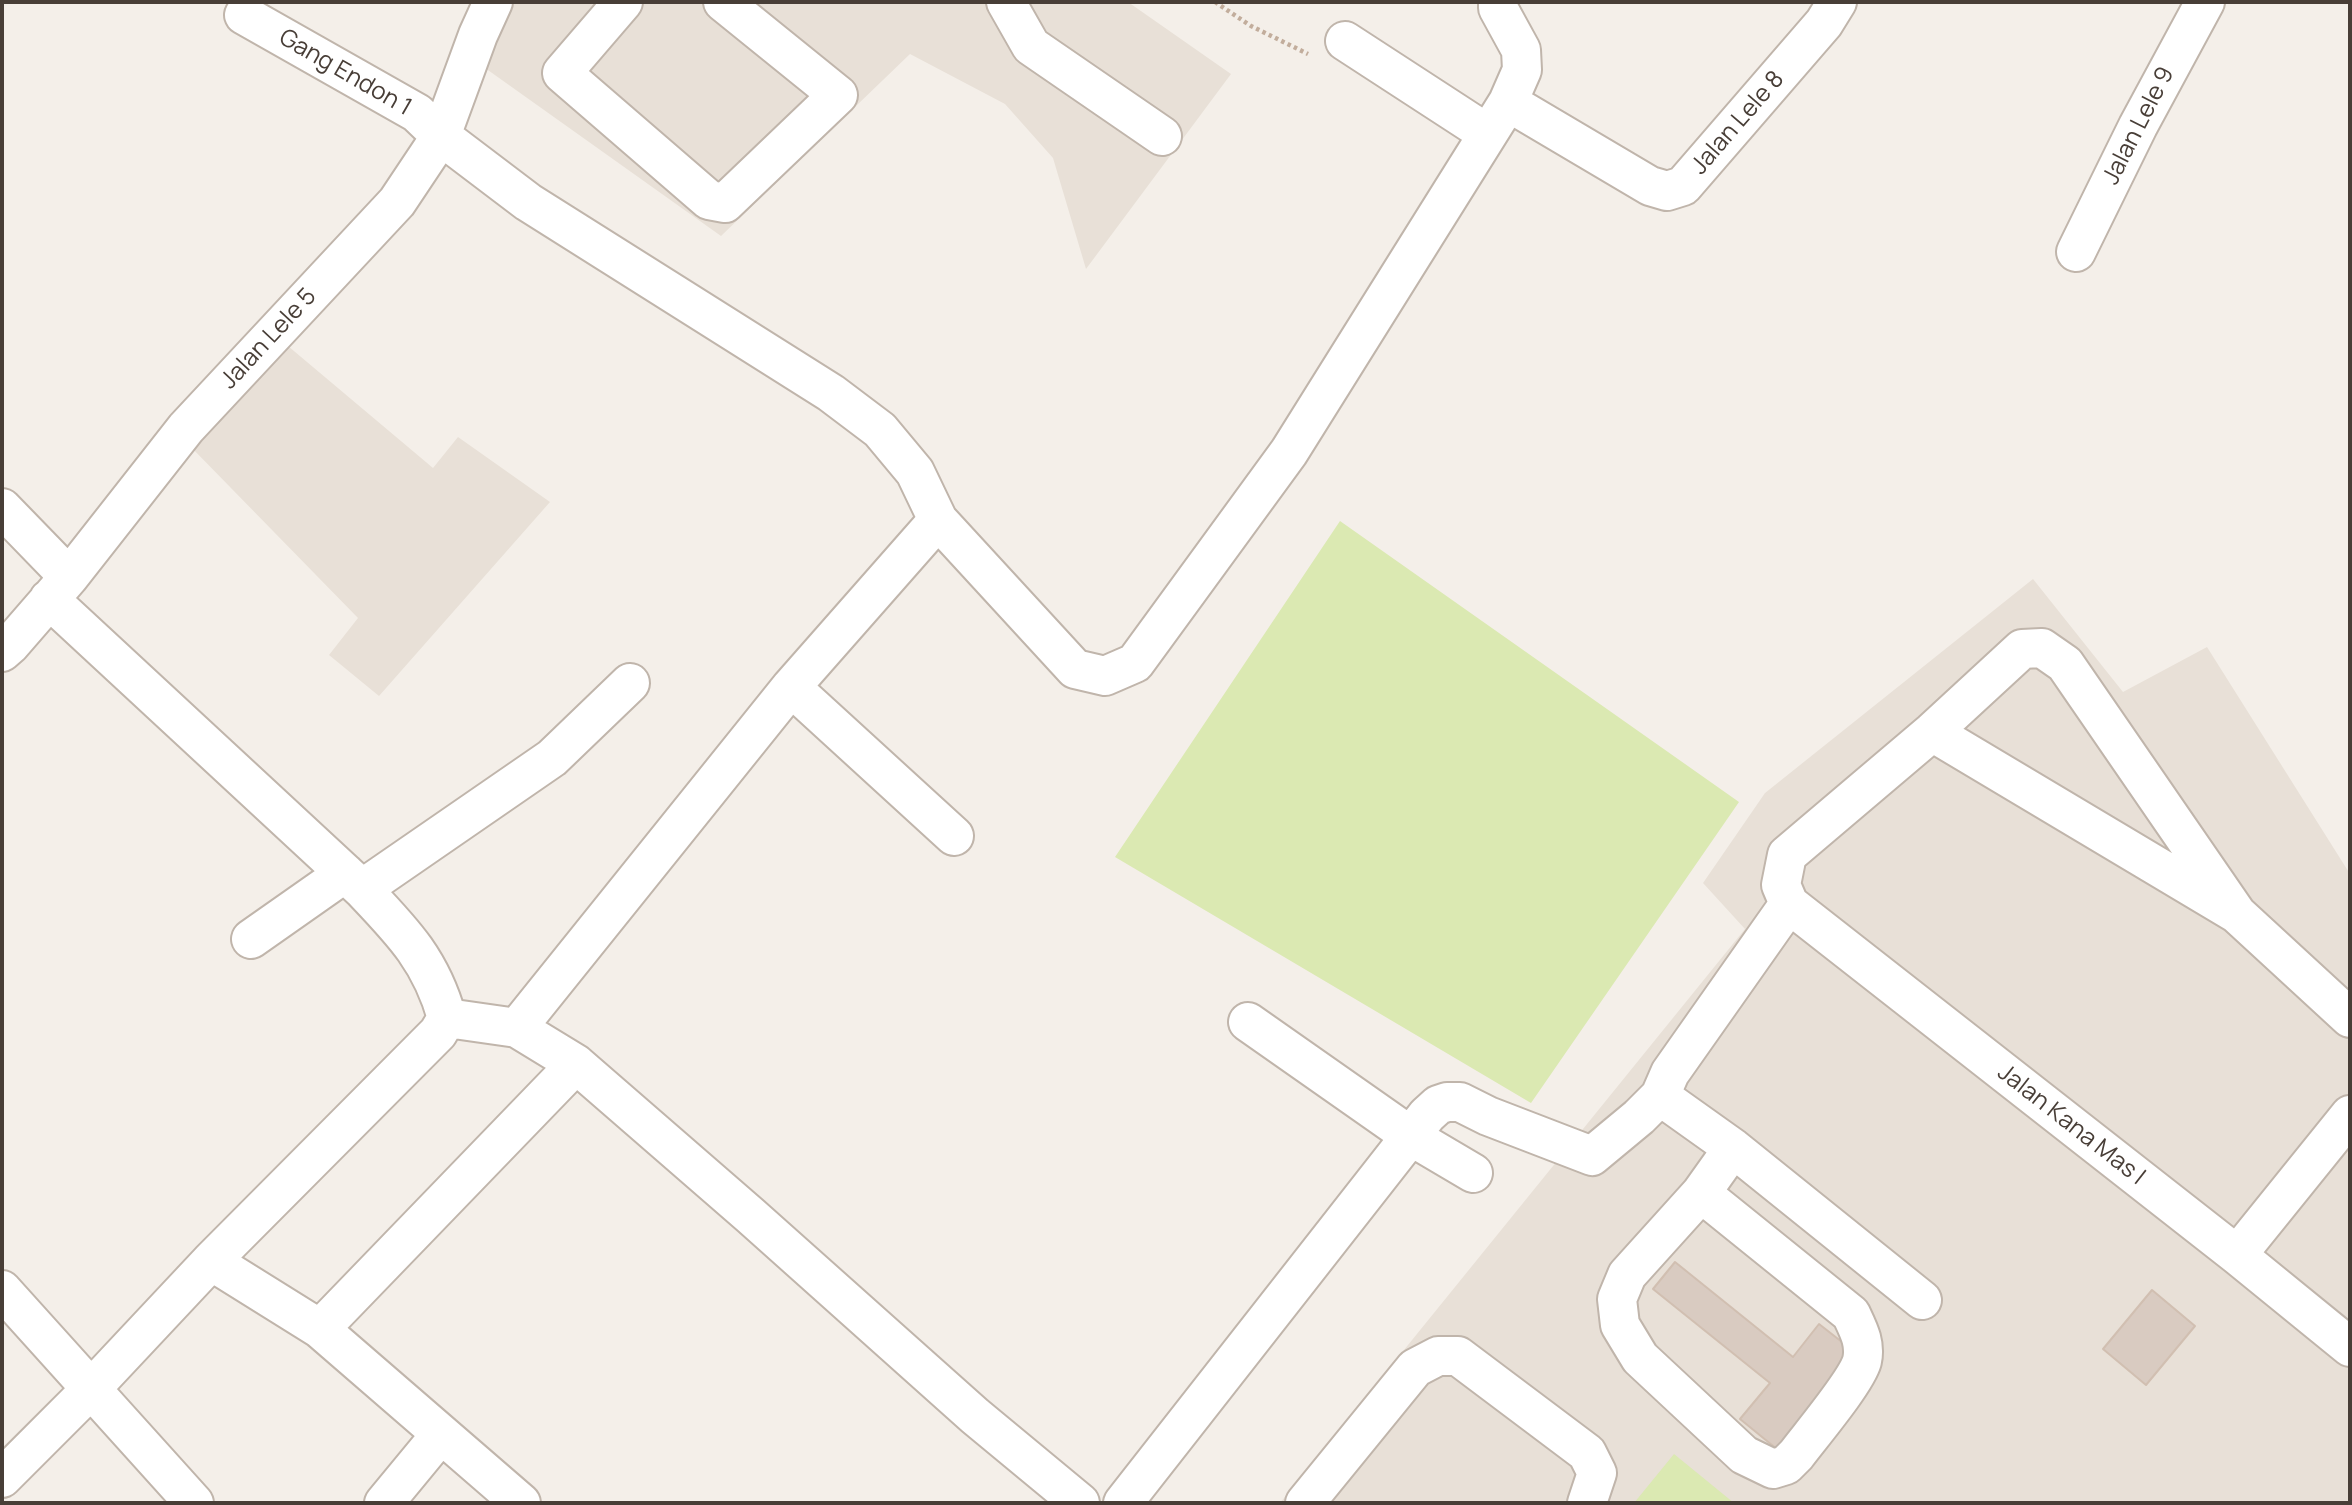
<!DOCTYPE html>
<html>
<head>
<meta charset="utf-8">
<style>
  body { margin:0 }
  #map { position:relative; width:2352px; height:1505px; overflow:hidden; background:#f4efe9; font-family:Manrope,sans-serif }
  canvas { display:block }
  .frame { position:absolute; inset:0; border:4px solid #483e37; pointer-events:none }
</style>
</head>
<body>
<div id="map">
<canvas width="2352" height="1505"></canvas>
<div class="frame"></div>
</div>
<script>
const g = document.querySelector('canvas').getContext('2d');
g.lineJoin = 'round';
function fillPath(path, color) { g.fillStyle = color; g.fill(path, 'evenodd'); }
function trace(path, color, width, dash) { g.strokeStyle = color; g.lineWidth = width; g.lineCap = dash ? 'butt' : 'round'; g.setLineDash(dash || []); g.stroke(path); }
function write(font, color, halo, rows, align = 'center') {
  g.font = font + ' Manrope,sans-serif'; g.lineWidth = 5; g.setLineDash([]); g.textBaseline = 'middle'; g.strokeStyle = halo; g.fillStyle = color; for (const [text, x, y, turn = 0] of rows) {
    g.save(); g.translate(x, y); g.rotate((+turn || 0) * Math.PI / 180); g.textAlign = isNaN(turn) ? turn : align; if (halo) g.strokeText(text, 0, 0); g.fillText(text, 0, 0); g.restore();
  }
}
const residential = new Path2D(`
  M498,2H1128L1231,74L1086,269L1053,158L1005,104L910,54L721,236L471,58Z
  M288,346L433,468L458,437L550,502L379,696L329,655L358,618L188,444Z
  M2033,579L2123,692L2207,647L2350,874V1503H1280L1745,929L1703,883L1765,793Z`);
const green = new Path2D(`
  M1340,521L1739,802L1531,1103L1115,857Z
  M1674,1454L1734,1503H1634Z`);
const building = new Path2D(`
  M1675,1262L1793,1357L1819,1324L1856,1353L1778,1450L1740,1419L1770,1383L1653,1289Z
  M2152,1290L2195,1326L2146,1385L2103,1349Z`);
const path = new Path2D(`
  M1215,2L1251,26L1308,54`);
const minor = new Path2D(`
  M623,2L562,73L709,200L725,203L838,95L723,2
  M1006,2L1031,46L1162,136
  M244,15L417,113L441,136L528,202L831,393L880,430L915,472L938,520L1075,669L1105,676L1135,663L1289,452L1508,102L1522,70L1521,50L1498,8V2
  M1345,41L1488,134
  M1508,102L1650,186L1667,191L1683,186L1824,23L1837,2
  M2076,252L2138,126L2205,2
  M2,508L69,577
  M938,520L791,687L954,836
  M2,652L10,645L69,577L186,428L397,202L441,136L478,35L493,2
  M1932,732L2237,914L2350,1018
  M362,889L552,758L630,683
  M2237,914L2065,664L2042,648L2022,649L1932,732L1787,855L1781,885L1789,904L2237,1255L2350,1347
  M251,939L345,873
  M447,1018L517,1028L576,1064L751,1216L975,1416L1080,1503
  M1248,1022L1412,1137L1473,1173
  M517,1028L791,687
  M1660,1096L1733,1148L1922,1300
  M1701,1193L1851,1314C1858,1329 1866,1343 1862,1361C1856,1382 1811,1435 1796,1455L1786,1465L1773,1469L1744,1455L1640,1358L1620,1325L1617,1299L1627,1275L1701,1193L1733,1148
  M2237,1255L2350,1115
  M211,1261L320,1329L521,1503
  M2,1290L194,1503
  M320,1329L576,1064
  M2,1478L90,1390L211,1261L438,1033L447,1018C431,960 402,931 362,889L49,599
  M384,1503L441,1434
  M1123,1503L1427,1115L1438,1105L1447,1102H1460L1488,1116L1592,1156L1639,1117L1660,1096L1670,1073L1789,904
  M1305,1503L1415,1368L1438,1356H1458L1587,1453L1597,1473L1587,1503`);
const streetNames = [
  ["Gang Endon 1",345,73,30],
  ["Jalan Lele 8",1738,123,-49],
  ["Jalan Lele 9",2139,126,-63],
  ["Jalan Lele 5",269,339,-47],
  ["Jalan Kana Mas I",2071,1125,38]
];
fillPath(residential, '#e8e0d7');
fillPath(green, '#dbe9b2');
fillPath(building, '#d9cbc1');
trace(building, '#d1bfb1', 2);
trace(minor, '#c0b5ab', 42);
trace(path, '#c2ad9c', 4.5, [3.5, 3.5]);
trace(minor, '#fff', 38);
write('24px', '#483e37', '#fff', streetNames);
</script>
</body>
</html>
